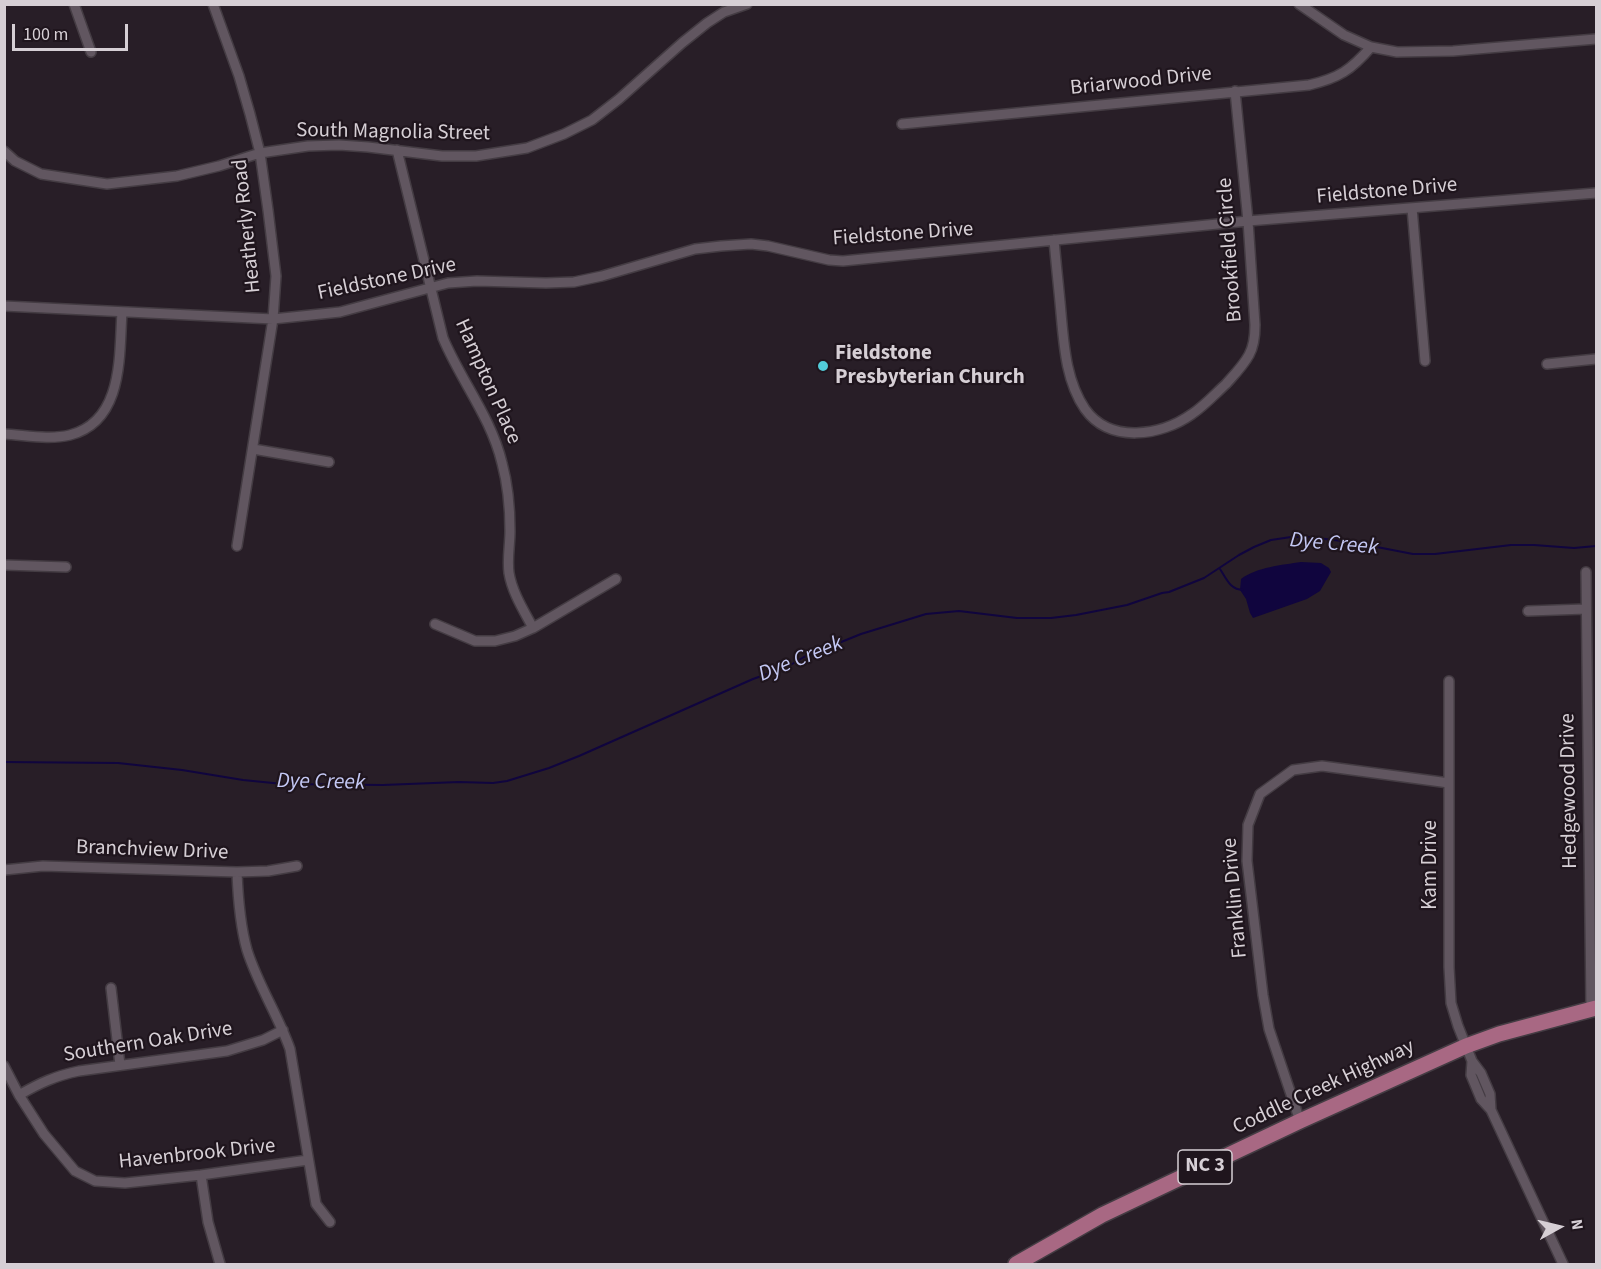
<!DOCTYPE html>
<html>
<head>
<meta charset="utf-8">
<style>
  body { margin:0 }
  #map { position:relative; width:1601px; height:1269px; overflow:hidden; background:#281e27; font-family:"Source Sans 3",sans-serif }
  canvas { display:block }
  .frame { position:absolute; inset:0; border:6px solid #d6cfd5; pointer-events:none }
  .north { position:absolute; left:1529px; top:1197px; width:60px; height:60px; -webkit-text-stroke:4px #1f151d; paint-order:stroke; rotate:82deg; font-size:16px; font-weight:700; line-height:24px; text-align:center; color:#d6cfd5 }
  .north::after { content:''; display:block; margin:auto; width:21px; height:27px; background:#d6cfd5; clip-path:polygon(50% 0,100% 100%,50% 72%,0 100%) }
  .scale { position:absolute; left:12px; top:24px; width:116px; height:27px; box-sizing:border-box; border:3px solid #d6cfd5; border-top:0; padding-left:8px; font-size:18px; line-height:21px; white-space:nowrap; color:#d6cfd5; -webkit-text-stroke:4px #1f151d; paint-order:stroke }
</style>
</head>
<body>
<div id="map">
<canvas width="1601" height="1269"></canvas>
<div class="frame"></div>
<div class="north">N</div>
<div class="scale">100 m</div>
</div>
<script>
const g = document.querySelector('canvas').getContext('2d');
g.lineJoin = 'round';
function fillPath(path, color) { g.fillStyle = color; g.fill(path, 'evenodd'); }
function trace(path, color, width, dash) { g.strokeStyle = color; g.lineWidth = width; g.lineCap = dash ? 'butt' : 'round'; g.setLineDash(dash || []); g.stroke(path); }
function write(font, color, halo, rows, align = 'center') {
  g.font = font + ' "Source Sans 3",sans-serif'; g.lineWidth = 4.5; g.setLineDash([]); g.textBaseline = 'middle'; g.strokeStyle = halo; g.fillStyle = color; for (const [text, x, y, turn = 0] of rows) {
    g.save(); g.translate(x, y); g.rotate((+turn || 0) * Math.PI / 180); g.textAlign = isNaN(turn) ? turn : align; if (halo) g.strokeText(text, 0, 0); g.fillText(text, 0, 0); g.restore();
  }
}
const water = new Path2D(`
  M1301,562L1321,563L1329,568L1331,572L1320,591L1307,599L1253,618L1250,613L1246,599L1240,590L1241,579C1257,567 1282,565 1301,562Z`);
const stream = new Path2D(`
  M1220,569C1226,578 1230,590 1243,590
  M4,762L118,763L182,770L243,780L283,784L383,785L459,782L493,783L507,781L549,768L579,756L753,679L787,667L804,657L861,634L926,614L959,611L1017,618H1051L1076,615L1127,605L1162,593L1169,592L1204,578L1239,555L1254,547L1271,540L1291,537H1308L1351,542L1413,554H1435L1511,545H1534L1574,548L1596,546`);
const street = new Path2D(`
  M74,4L91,52
  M213,4L239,76L250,114L260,153L268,210L276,276L273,319L237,546
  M1299,4L1344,35L1371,47L1397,52L1453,51L1596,39
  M902,124L1309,85C1339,78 1351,70 1371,47
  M397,150L443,338C461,381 491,417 502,463C508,485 510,508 510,531C510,545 507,559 509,573C512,592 524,611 533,628
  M4,151L15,161L41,174L107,184L177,176L219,166L260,153L308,146L339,145L368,147L442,156H476L527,148L564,134L592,120L619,99L682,43L707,23L724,12L747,4
  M1412,208L1425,361
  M1054,240C1056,264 1059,289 1061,313C1064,346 1066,381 1085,409C1110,444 1161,436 1192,414C1204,406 1215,394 1226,384C1234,375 1243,366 1249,355C1254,346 1255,335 1255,325L1248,221L1235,91
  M4,306L273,319L340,312L448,283L477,281L546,283L574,282L602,276L695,249L721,246L751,244L768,246L829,260L843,261L1248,221L1596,193
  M1547,364L1596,359
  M4,434C25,435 49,440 70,435C124,421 119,355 122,312
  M253,449L329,462
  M4,565L66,567
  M1586,572L1591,1009
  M1528,611L1586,609
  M435,624L475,641H495L515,636L533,628L616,579
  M1449,681V967L1451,1003L1458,1026L1472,1061L1481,1073L1490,1094L1491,1110
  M4,870L43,866L237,872L268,871L297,866
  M237,872C238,898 240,925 247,950C258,985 278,1015 290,1049L316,1204L330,1222
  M111,988L120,1065
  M1472,1061L1471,1075L1481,1099L1491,1110L1563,1264
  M4,1066L19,1095L44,1134L75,1171L95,1181L125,1183L201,1175L308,1160
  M19,1095C40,1083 55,1076 79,1071L227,1051L263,1040L283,1030
  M1300,1121L1269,1029L1263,995L1247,861L1248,825L1260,794L1293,770L1322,766L1449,783
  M201,1175L208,1222L220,1264`);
const primary = new Path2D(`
  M1016,1264L1102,1215L1300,1121L1466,1046L1499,1034L1596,1008`);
const markers = [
  [823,366,6,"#52cbd8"]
];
const shields = [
  [1205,1167,54]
];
const shieldNames = [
  ["NC 3",1205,1167]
];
const streetNames = [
  ["Briarwood Drive",1141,82,-6],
  ["South Magnolia Street",393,133,1],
  ["Fieldstone Drive",1387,192,-5],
  ["Heatherly Road",248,226,-96],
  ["Fieldstone Drive",903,235,-4],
  ["Brookfield Circle",1231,250,-94],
  ["Fieldstone Drive",387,280,-12],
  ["Hampton Place",487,382,66],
  ["Hedgewood Drive",1570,791,-91],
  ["Branchview Drive",152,851,2],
  ["Kam Drive",1431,865,-90],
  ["Franklin Drive",1236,898,-95],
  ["Southern Oak Drive",148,1043,-9],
  ["Coddle Creek Highway",1324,1088,-25],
  ["Havenbrook Drive",197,1155,-6]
];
const poiNames = [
  ["Fieldstone",835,354],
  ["Presbyterian Church",835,378]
];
const waterNames = [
  ["Dye Creek",1334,545,5],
  ["Dye Creek",801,660,-22],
  ["Dye Creek",321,783,1]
];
fillPath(water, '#10053e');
trace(stream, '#10053e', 2);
trace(street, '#443c43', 12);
trace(primary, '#443c43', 18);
trace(street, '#615660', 9);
trace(primary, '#a86883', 15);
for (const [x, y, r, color] of markers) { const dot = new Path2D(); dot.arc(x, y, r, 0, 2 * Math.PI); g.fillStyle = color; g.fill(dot); trace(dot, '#1f151d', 2); }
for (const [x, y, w] of shields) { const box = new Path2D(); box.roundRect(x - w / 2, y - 17, w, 34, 4.5); g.fillStyle = '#1f151d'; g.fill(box); trace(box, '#d6cfd5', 1.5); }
write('bold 20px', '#d6cfd5', null, shieldNames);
write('21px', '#d6cfd5', '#1f151d', streetNames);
write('bold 21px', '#d6cfd5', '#1f151d', poiNames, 'left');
write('italic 22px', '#c4c8f4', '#1f151d', waterNames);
</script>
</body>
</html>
